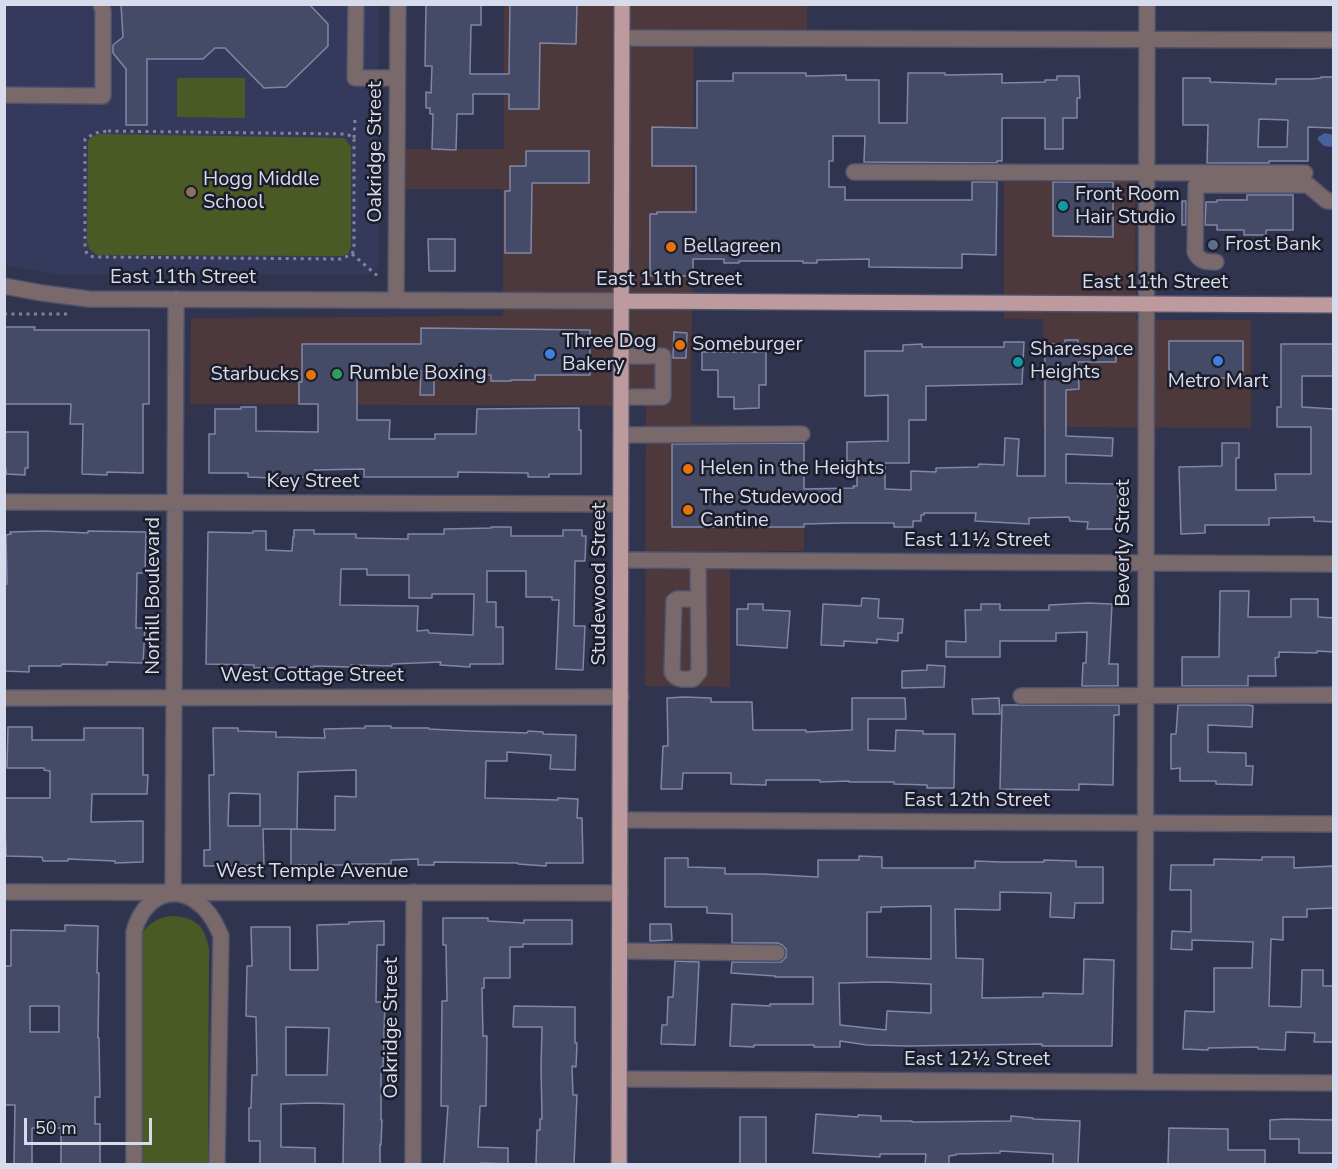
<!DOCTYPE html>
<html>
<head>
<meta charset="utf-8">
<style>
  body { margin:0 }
  #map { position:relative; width:1338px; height:1169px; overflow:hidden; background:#30344f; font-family:"Nunito Sans",sans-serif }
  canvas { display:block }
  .frame { position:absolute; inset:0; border:6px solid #d7dbec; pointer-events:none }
  .scale { position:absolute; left:24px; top:1118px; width:128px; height:27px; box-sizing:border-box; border:3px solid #d7dbec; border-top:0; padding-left:8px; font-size:18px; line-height:21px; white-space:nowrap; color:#d7dbec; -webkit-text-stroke:4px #1b1d2a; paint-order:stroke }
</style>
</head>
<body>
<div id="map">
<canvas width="1338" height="1169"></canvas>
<div class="frame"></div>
<div class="scale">50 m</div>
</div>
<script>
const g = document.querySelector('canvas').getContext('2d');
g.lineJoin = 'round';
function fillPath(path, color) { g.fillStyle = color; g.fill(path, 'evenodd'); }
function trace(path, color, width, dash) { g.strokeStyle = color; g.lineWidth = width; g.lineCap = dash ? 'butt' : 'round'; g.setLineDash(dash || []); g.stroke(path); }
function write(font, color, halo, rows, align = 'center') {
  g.font = font + ' "Nunito Sans",sans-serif'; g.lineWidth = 5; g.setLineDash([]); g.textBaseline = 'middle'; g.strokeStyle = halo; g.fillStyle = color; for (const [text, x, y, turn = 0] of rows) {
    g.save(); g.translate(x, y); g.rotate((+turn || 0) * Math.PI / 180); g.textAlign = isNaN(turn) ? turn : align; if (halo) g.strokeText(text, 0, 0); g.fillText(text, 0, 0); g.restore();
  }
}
const commercial = new Path2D(`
  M504,5H807V32L694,31L691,424L804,426V551H730V687L645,686L646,406L190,404L191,318L503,316V189H403L404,149H504Z
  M1004,174L1135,175L1136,320H1251V428L1043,427V319H1004Z`);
const built = new Path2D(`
  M4,5H378V266L370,274H56L5,265Z`);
const green = new Path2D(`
  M177,78H245V118L177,117Z
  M100,134L342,138L345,139L351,147V245L349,253L342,256L97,255L90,250L87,242L88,141L93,136Z
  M171,916C194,917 204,924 209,948L208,1164H141V936C147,924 157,918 171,916Z`);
const water = new Path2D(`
  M1325,133L1333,135V147L1324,146L1318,140V137Z`);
const building = new Path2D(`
  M121,4H309L328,24V46L286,87L264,88L225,48H215L203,59H147V125H126V69L113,53V45L123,37Z
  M431,4H481V25H471L470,74H509L510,4H577L576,44L540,43L539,109H509V94H473V114H457L456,150L432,149L433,114H430V108H426V92L431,93L432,66H425L426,5Z
  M733,73H806V76L846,75V80H879V123H907L908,73H945V75L1002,74V83L1045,82V80H1057V76H1079L1080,98H1077V118H1063V149H1045V118H1002V161H997V163L864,162L865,136H833V161H829V187H845V200H972V182H997L996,255L962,254V268L869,267V259L817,260V263H803V261H739V263H724V259H693V276H650V214H657V212H696V166H652V127L697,128V81H733Z
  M1321,77H1333V128L1308,127V161H1269V163H1207L1208,125H1183V78H1210V82L1276,84V79H1311L1321,78ZM1259,119L1288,120L1287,147H1258Z
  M526,151H589V183H532L531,253H505V191H510V166H526Z
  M1053,182H1113V237L1053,236Z
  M1247,195H1293V230H1266V235H1244V230H1217V225H1205L1206,202H1217V200H1247Z
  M1182,201H1186V225H1182Z
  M428,239H455V271H429Z
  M4,327H35L34,330H149V404H143V473L107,472V475L82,474L83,424H70L71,404H4Z
  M421,328L590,330V375H535V380H511V381H491V375H434V395H420L421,371L357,372V420H390L389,439H435V434H476L477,409L579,408V430H581V474H549V477H528V473L458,472V477H364V469L314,470V477L273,478L248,477V473H209V434H215V409H241V407H256V431L318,432V404H299V382H302V344H421Z
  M674,332L687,333L686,358H673Z
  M1065,340H1078V345H1116V362H1078L1079,389L1066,390V436L1113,438L1112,456L1066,454V483L1118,484V529H1087L1088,522L1070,521L1069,517L1029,518V524L975,521L976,513H924V515H921V521H913V527H894V523H845L804,524V527H672V444L804,443V489L854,488L853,486H857V461H847V442L888,441V395L865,396V351H903V345L922,344V347H1004V342H1024L1022,384L926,386V420H909V463H885V489L911,490V471L936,472V468L978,467L979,464L1004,465L1005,438L1019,439L1017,476H1045V344H1065Z
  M1169,341H1243V378H1169Z
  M1281,344H1334V376H1302V407L1334,409V522L1314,521V517L1269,518V525H1205V533L1181,534L1179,467L1222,466V443H1239V458H1236V490H1276L1275,474H1311V427H1277V407H1281Z
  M702,352H766V385H759V408L734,409V397H718V370H702Z
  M4,432H28V468H25V475L6,474V469H4Z
  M491,527H511V536H563V530H582V536H586L585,561H575L574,626H585L583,670L556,669L559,600H552V597H526V571H487V602H496V627H503V664H470V667L440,665L441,662L392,664V666L351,665V667L314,666V667L254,668V665L206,664L208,532L253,533V531H266V550L292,551L293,537H294V530H314V534H356V538L408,539V534H444V529L491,528ZM341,569H367V575H409V598H432V594H474L473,635L429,633L428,630L417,631L418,606L340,605Z
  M44,531L88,533V531L146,532L145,573H137L136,628H145L143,663L107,662V665L62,664L61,666H29V672L4,671V584H7L6,535L11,534L10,532Z
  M1220,591H1249L1248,617H1291V599H1318V617L1334,618V652L1317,651V653L1279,652V657L1275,658L1276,676H1248V686H1182V657H1219Z
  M862,598L879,599L878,618L903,619L902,633H898V641L877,639V643L844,641V646L821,645L823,604L861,606Z
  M1088,603L1112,604L1109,664H1118V686H1082L1083,663H1086L1087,632L1056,633V641H1000V657H946V641L966,642L965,610H981V604H1000V610H1049V605Z
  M748,604H763V610L790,611L787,648L737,645V609H748Z
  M927,665L945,666L944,687L902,688V671L927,670Z
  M684,697L711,698V702H752L753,730H806V732L852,730V698H905L906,719H868V750L895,751L896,730L923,731V734H955L954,788H927V785L894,784V782H849V781L820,782V780H766V785L731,784V773H683L682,789H661L663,746H668L667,698Z
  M999,698L1000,714H973L972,699Z
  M1002,705H1119V715H1114L1113,785L1079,784V790L1000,789Z
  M1178,705H1248L1253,706L1252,727L1208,725V752L1246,753V766H1253L1252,785L1216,784V781H1180V768L1171,769V734H1176Z
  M365,726H391V728H429V729L469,731L527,733L528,731L543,732V734L576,735L575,770L550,769L551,755L507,752V761H486L485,798L558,800V798L578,799L577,818H582L583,863H546V866L518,864V863L434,862V865H418V859L391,860V864H345V865H291V829L335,830V796L356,797V770L298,772L297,829H263L264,865L204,866V850H210L209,775H214L213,728H238V731L276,732V737L325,738L324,729L365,728ZM231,793L260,794V826H228L229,794Z
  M8,727H32V740H84V728H143V775H148L147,794H92L91,822L143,821V862L115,863V861L68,859V861H43L42,857L6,856L4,798H50V771L44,770V768H7Z
  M859,856L882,857V868H975V861L1001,862H1044V860L1076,861V867H1103V903H1075L1074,918L1050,917L1051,893L1000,892V910L955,909L956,958L983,959L982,998L1043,997V993L1083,994L1084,959L1114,960L1112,1046H1042V1044L907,1046L867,1045L840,1041V1047H814V1045H754V1047L730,1046L732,1004L770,1006V1004H813V977H775V976L731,973L732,962H781L786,957V949L782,945L777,943H732V914L707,913V907H665V858H688V867L725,868V874H763L818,877V860H859ZM931,906V959L867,957V912H881V907ZM884,982L931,984V1013L887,1011L886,1030L840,1025L839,983Z
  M1262,857H1294V868L1334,866V908L1307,909V917H1283V940L1271,939L1269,1006L1301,1007L1302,970H1323V986H1334V1042H1314L1315,1033L1286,1032L1285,1050L1258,1049V1047L1208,1048V1050L1183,1049L1185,1011L1214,1012V968H1252L1253,942L1192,940V950L1171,949L1172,931L1191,932V890H1170L1171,865H1214V859L1262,860Z
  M443,918H488V921L524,923V920H572V944H523V947H510V978H484V988H482L483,1036H487L486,1106H480L478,1147L508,1148V1164L481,1163V1164H444L448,1106H441L442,1001H447L446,945H443Z
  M384,921V945H377L376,1002H385L383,1067H381V1120H382L381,1145L380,1144V1164H343L344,1104L313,1103L281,1104V1147L315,1148V1164H260V1141H249V1108H251L252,1075H257L256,1017L246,1016L247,966H252L251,927H290V970H318L317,925L349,924V922ZM286,1027L329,1028L327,1075H286Z
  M650,924H671L672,940L650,941Z
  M65,925L98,926L97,973H99L98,1038H99L100,1097H95V1124H100V1164H61V1128H32V1164H14L15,1105H4V966H11V930L65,931ZM30,1006H59V1032H30Z
  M675,961L699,962L695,1045L661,1044L662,1025H667L668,997H673Z
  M514,1006L575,1007V1043H577L576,1067L572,1066L573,1095H577L574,1164H536L537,1130H540V1119H542L541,1067L542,1027H513Z
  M816,1114L858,1117V1115L881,1116V1121H912V1122L1011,1121V1116L1033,1118V1119L1080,1121L1078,1164H1053V1154L1000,1151V1153L956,1154V1155L949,1156V1164H925L926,1154H880V1157L813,1153Z
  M740,1117H766V1164H740Z
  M1285,1119L1334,1120V1153H1299V1139H1270V1120Z
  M1169,1128L1228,1129V1150H1265V1164H1168Z`);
const path = new Path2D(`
  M108,131L346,134L351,136L354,139V250L352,254L341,259L94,257C88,256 86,254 85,247V139L95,133Z
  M354,138L355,119
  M352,254L380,278
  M4,314H69`);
const minor = new Path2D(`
  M356,4L355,78H397
  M622,38L1334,40
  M4,95L103,96V11L101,4
  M854,172L1305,173
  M1216,262C1206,262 1200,262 1195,252L1196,185H1308L1327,201H1334
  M4,286L42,293L89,299L622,301
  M396,300L398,4
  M621,356H663V397H621
  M621,435L802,434
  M4,502L621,504
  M621,560L1334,564
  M698,561L699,672L693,679C685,679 676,681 672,672L674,601L677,599H698
  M1021,696L1334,695
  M4,698L621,697
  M620,820L1334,824
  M4,892L620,893
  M173,893L176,299
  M620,951L777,953
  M620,1079L1334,1083
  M1145,1082L1147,4
  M134,1164V932C143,896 176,880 204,908C212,916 217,926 221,936L217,1164
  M413,1164L414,892`);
const major = new Path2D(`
  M622,301L1334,305
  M619,1164L622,4`);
const markers = [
  [191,192,6,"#8d6e63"],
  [1063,206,6,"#0f9aa8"],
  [1213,245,6,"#5c6f8a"],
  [671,247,6,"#e8710a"],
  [680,345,6,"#e8710a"],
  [550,354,6,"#3f7fe0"],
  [1218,361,6,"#3f7fe0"],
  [1018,362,6,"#0f9aa8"],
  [337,374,6,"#2e9e5b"],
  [311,375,6,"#e8710a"],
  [688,469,6,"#e8710a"],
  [688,510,6,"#e8710a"]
];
const streetNames = [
  ["Oakridge Street",376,152,-90],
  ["East 11th Street",183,278],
  ["East 11th Street",669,280],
  ["East 11th Street",1155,283],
  ["Key Street",313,482],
  ["East 11½ Street",977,541],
  ["Beverly Street",1124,543,-90],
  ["Studewood Street",600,584,-90],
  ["Norhill Boulevard",154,596,-90],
  ["West Cottage Street",312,676],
  ["East 12th Street",977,801],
  ["West Temple Avenue",312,872],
  ["Oakridge Street",392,1028,-90],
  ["East 12½ Street",977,1060]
];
const poiNames = [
  ["Hogg Middle",203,180],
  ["School",203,203],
  ["Front Room",1075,195],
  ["Hair Studio",1075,218],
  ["Frost Bank",1225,245],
  ["Bellagreen",683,247],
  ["Three Dog",562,342],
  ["Bakery",562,365],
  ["Someburger",692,345],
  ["Sharespace",1030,350],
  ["Heights",1030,373],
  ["Rumble Boxing",349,374],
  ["Starbucks",299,375,"right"],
  ["Metro Mart",1218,382,"center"],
  ["Helen in the Heights",700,469],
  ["The Studewood",700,498],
  ["Cantine",700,521]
];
fillPath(commercial, '#4d383c');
fillPath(built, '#353a5c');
fillPath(green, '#4b5a25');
fillPath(water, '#46619d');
fillPath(building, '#454b67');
trace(building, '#8086a6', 1.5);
trace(minor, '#4e526b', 18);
trace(major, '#4e526b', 18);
trace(path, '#81859b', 3, [3, 4.5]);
trace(minor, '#7a696b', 15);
trace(major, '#bc9a9e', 15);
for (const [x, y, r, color] of markers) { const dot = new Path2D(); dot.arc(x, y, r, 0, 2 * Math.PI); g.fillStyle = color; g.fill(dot); trace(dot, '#1b1d2a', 2); }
write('20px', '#d7dbec', '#1b1d2a', streetNames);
write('20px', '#d7dbec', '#1b1d2a', poiNames, 'left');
</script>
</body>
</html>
